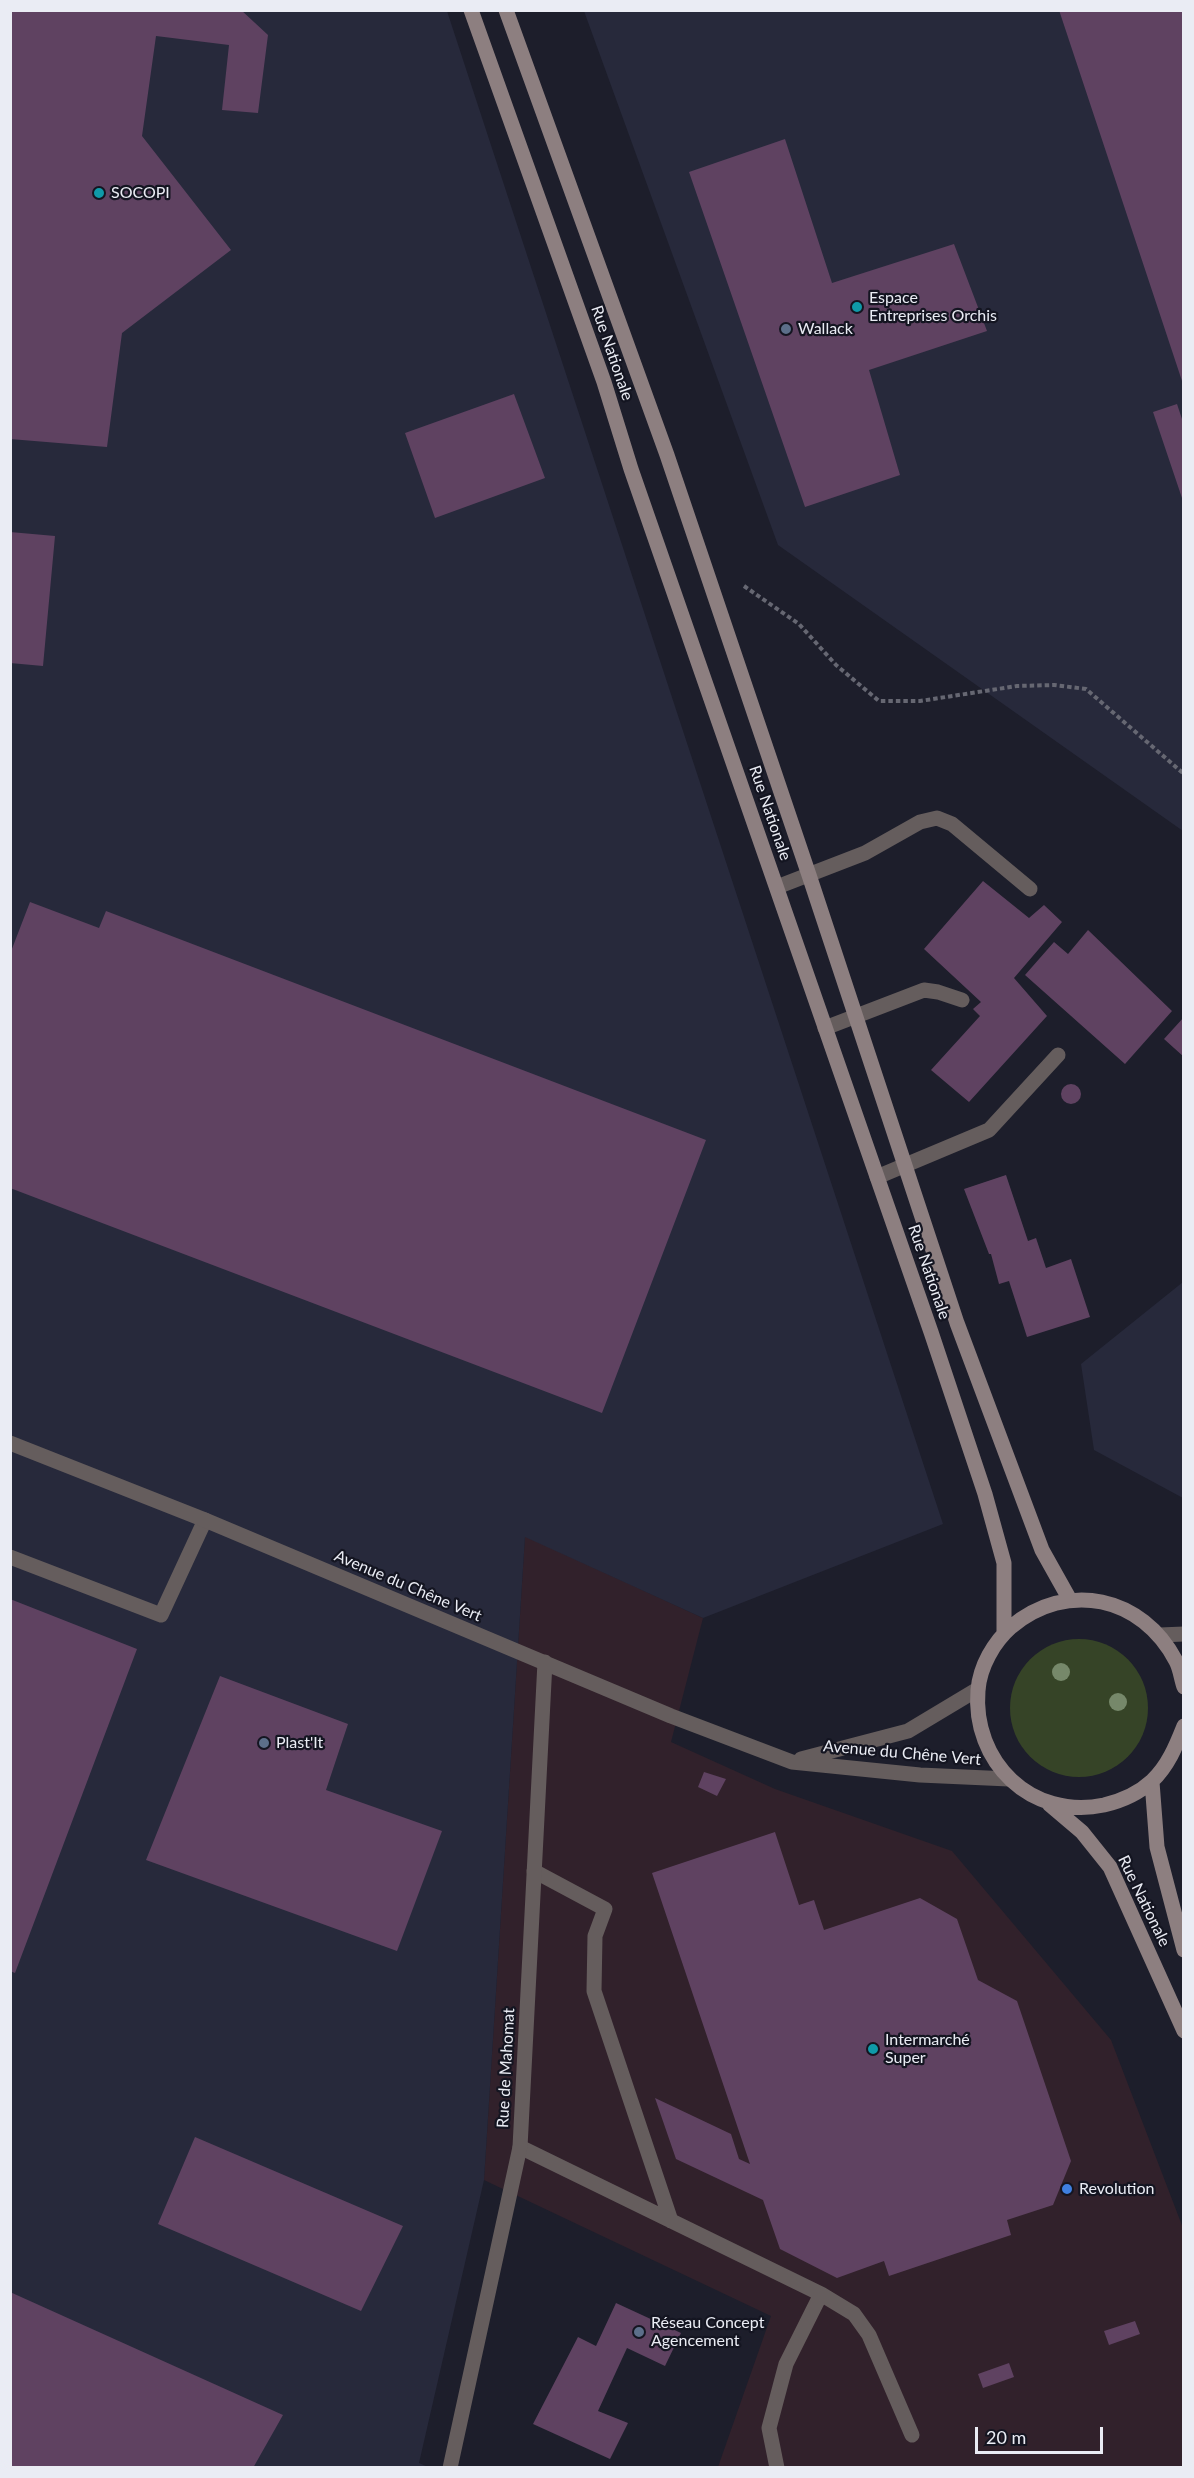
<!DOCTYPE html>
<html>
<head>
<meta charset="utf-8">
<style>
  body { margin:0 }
  #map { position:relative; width:1194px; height:2478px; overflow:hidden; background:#1d1e2b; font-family:Lato,sans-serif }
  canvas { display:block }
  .frame { position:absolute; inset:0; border:12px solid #eaecf4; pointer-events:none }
  .scale { position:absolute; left:975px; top:2427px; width:128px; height:27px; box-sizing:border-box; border:3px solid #eaecf4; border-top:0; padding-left:8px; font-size:18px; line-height:21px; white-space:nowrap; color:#eaecf4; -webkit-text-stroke:4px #141521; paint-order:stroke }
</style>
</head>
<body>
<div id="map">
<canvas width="1194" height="2478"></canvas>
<div class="frame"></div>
<div class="scale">20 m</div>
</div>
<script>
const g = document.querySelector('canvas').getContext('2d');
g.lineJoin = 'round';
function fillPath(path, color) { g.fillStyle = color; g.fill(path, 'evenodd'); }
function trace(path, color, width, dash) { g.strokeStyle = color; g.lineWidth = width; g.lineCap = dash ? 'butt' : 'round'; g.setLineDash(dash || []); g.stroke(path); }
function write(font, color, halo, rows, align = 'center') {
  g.font = font + ' Lato,sans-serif'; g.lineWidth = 4.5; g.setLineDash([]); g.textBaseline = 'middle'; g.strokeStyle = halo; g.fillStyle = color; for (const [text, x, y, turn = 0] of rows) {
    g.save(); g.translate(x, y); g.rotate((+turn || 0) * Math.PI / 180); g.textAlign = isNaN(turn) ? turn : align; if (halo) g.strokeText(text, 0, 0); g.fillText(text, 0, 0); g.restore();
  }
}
const commercial = new Path2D(`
  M525,1536L703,1618L671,1742L775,1789L952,1851L1111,2040L1183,2228V2467H718L771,2316L484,2180Z`);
const built = new Path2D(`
  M11,11H447L943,1524L703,1618L525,1537L484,2180L419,2463L428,2467L11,2468Z
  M584,11H1183V831L778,545Z
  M1183,1282V1498L1094,1450L1081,1364Z`);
const green = new Path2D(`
  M1010 1708a69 69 0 1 1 138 0a69 69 0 1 1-138 0Z`);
const building = new Path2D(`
  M10,10H241L268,35L258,113L222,110L229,45L156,36L142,136L231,250L122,333L107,447L10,439Z
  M1059,10H1184V384H1183Z
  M785,139L832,283L954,244L987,331L869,370L900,475L805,507L689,172Z
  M514,394L545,478L435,518L405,433Z
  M1177,404L1184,425L1183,501L1153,412Z
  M10,532L55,536L43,666L10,663Z
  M983,881L1029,918L1044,905L1062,922L1014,978L1047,1016L969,1102L931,1070L980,1016L973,1009L981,1002L924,949Z
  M30,902L99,928L106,911L706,1140L602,1413L10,1188V954Z
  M1088,930L1172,1011L1125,1064L1025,975L1054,942L1068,954Z
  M1184,1017V1057L1164,1039Z
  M1061 1094a10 10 0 1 1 20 0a10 10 0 1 1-20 0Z
  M1006,1175L1028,1241L1036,1238L1046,1268L1071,1259L1090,1317L1027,1337L1009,1281L999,1284L991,1254H989L964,1189Z
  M10,1599L137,1649L15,1973L10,1971Z
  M220,1676L348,1724L326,1790L442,1831L397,1951L146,1860Z
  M704,1772L726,1779L717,1796L698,1787Z
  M775,1832L799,1905L814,1900L824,1930L920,1898L957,1919L978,1980L1017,2001L1071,2161L1053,2205L1007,2220L1011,2235L889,2276L884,2261L837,2278L780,2249L763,2200L676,2159L655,2098L731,2134L739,2159L750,2164L652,1873Z
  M195,2137L403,2226L361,2311L158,2224Z
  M10,2292L283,2415L253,2468H10Z
  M616,2303L681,2333L665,2366L627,2348L598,2411L628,2423L610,2459L533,2424L578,2337L596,2346Z
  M1135,2321L1140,2334L1109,2345L1104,2331Z
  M1009,2363L1014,2377L983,2388L978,2374Z`);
const path = new Path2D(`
  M744,586L799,624L836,665L879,701H920L1017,686L1054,685L1086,689L1184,774`);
const lane = new Path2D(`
  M777,887L865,853L920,822L937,818L952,824L1030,889
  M825,1028L924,990L938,992L962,1000
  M877,1177L989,1130L1058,1055
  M10,1557L161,1615L205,1520
  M534,1871L605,1909L595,1936L594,1991L671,2221
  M520,2147L821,2294L854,2314L869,2335L912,2435
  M777,2468L769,2428L786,2364L821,2294`);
const street = new Path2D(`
  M10,1443L205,1520L671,1716L792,1762L920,1775L1009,1779
  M1160,1635L1184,1634
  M801,1759L908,1731L978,1689
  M450,2468L520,2147L545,1662`);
const secondary = new Path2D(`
  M471,10L604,382L631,469L931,1332L985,1494L1004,1563V1633
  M506,10L667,455L809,875L957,1323L1042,1550L1070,1600
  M1184,1687C1181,1678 1180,1668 1176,1661C1142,1596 1067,1580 1011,1627C994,1642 980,1666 978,1690C972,1762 1031,1820 1104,1805C1121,1801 1139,1793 1152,1781C1168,1766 1176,1746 1184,1726
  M1152,1782L1157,1847L1184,1950
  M1049,1804L1082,1832L1110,1867L1184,2031`);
const trees = [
  [1061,1672],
  [1118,1702]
];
const markers = [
  [99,193,6,"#0f9aa8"],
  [857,307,6,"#0f9aa8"],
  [786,329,6,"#5c6f8a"],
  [264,1743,6,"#5c6f8a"],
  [873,2049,6,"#0f9aa8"],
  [1067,2189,6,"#3f7fe0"],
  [639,2332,6,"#5c6f8a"]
];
const poiNames = [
  ["SOCOPI",111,193],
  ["Espace",869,298],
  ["Entreprises Orchis",869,316],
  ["Wallack",798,329],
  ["Plast'It",276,1743],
  ["Intermarché",885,2040],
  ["Super",885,2058],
  ["Revolution",1079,2189],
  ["Réseau Concept",651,2323],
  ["Agencement",651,2341]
];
const streetNames = [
  ["Rue Nationale",612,353,71],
  ["Rue Nationale",770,813,71],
  ["Rue Nationale",929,1272,71],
  ["Avenue du Chêne Vert",408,1586,23],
  ["Avenue du Chêne Vert",902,1753,5],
  ["Rue Nationale",1144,1901,64],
  ["Rue de Mahomat",506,2068,-87]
];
fillPath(commercial, '#31212b');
fillPath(built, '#27293b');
fillPath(green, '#364427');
fillPath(building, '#5f4261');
trace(path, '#666772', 4, [4.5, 3]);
trace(lane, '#655d5d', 15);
trace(street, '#655d5d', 15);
trace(secondary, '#8d7f80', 15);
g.fillStyle = '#76886a';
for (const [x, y] of trees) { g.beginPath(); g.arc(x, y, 9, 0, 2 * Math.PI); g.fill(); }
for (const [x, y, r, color] of markers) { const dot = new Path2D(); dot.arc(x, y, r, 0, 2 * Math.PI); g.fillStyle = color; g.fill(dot); trace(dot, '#141521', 2); }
write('16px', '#eaecf4', '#141521', poiNames, 'left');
write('16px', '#eaecf4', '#141521', streetNames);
</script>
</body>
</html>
